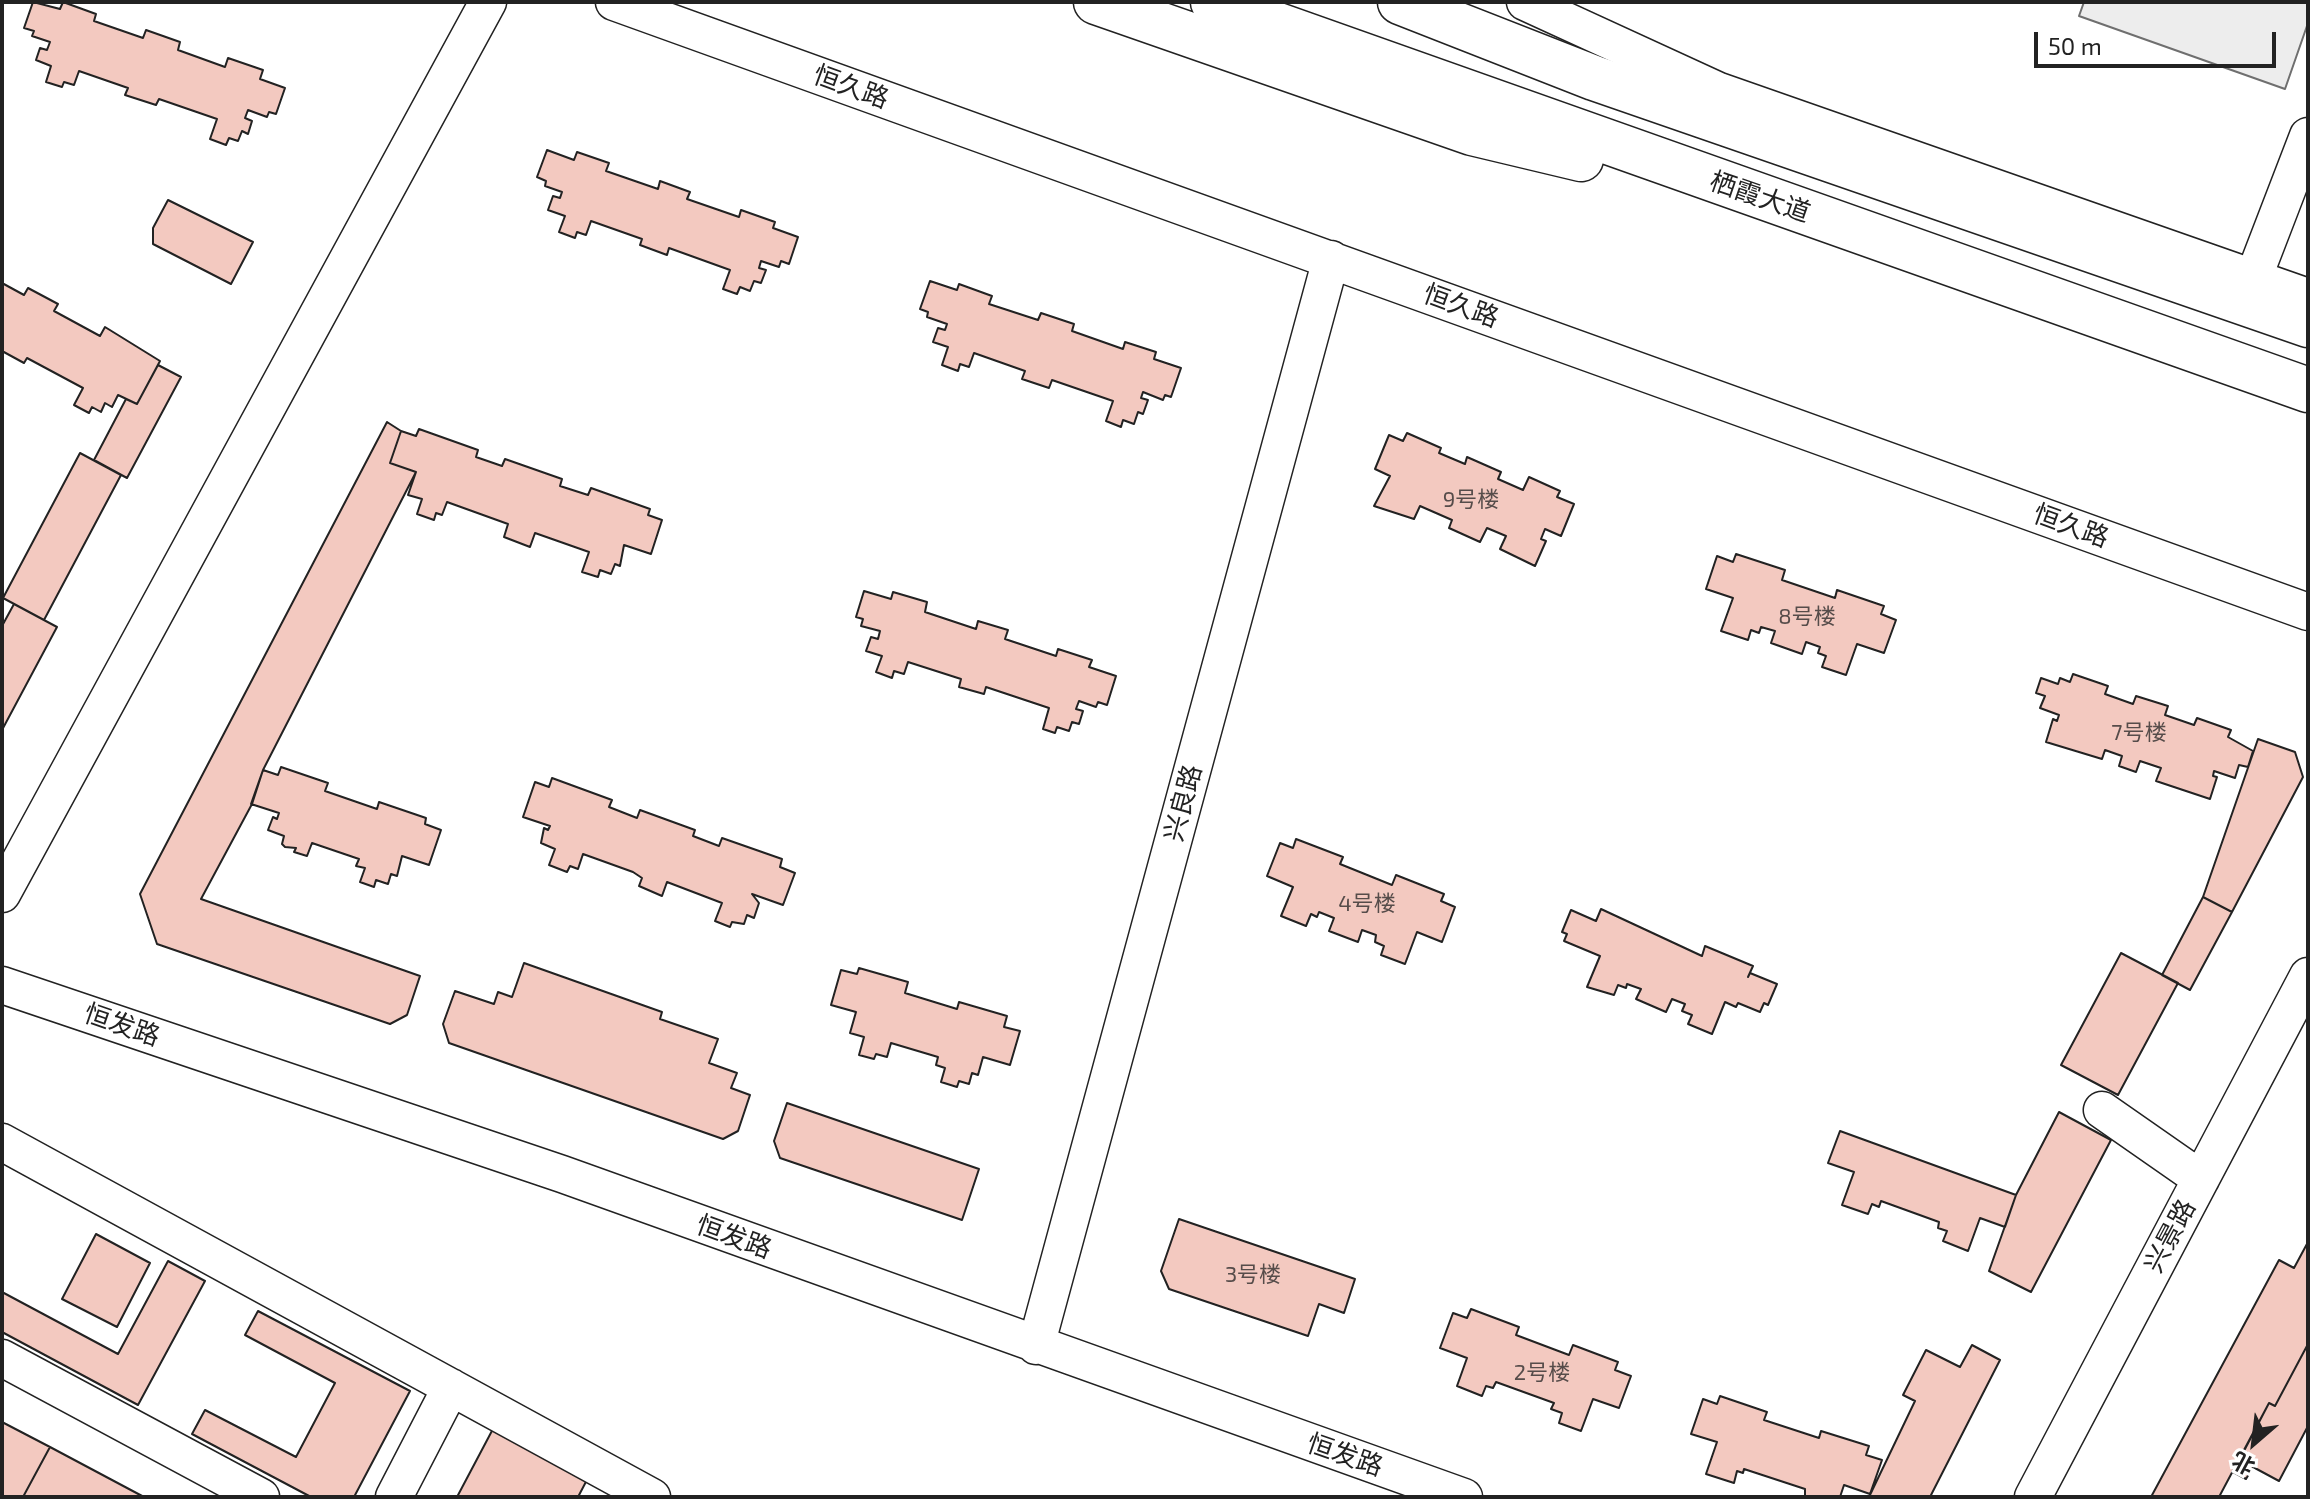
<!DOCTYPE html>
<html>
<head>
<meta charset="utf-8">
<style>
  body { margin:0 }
  #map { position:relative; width:2310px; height:1499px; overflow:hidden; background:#fff; font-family:"Exo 2","Noto Sans SC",sans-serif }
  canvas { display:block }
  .frame { position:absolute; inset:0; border:4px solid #222; pointer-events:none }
  .north { position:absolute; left:2214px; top:1403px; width:80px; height:80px; -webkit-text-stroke:6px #fff; paint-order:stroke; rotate:208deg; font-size:22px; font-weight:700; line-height:32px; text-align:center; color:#222 }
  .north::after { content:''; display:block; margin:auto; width:28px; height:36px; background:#222; clip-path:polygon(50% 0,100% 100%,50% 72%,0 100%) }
  .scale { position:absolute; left:2034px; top:32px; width:242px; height:36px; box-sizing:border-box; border:4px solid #222; border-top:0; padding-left:10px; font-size:24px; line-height:28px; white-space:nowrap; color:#222; -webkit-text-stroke:6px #fff; paint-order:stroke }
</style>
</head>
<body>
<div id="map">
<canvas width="2310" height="1499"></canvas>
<div class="frame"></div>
<div class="north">北</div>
<div class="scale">50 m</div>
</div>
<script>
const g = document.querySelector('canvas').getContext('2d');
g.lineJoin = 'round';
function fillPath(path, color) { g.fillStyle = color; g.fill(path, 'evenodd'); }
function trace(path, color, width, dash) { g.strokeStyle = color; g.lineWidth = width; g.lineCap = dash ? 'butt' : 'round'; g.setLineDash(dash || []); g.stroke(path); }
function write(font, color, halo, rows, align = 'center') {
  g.font = font + ' "Exo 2","Noto Sans SC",sans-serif'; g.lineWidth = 6; g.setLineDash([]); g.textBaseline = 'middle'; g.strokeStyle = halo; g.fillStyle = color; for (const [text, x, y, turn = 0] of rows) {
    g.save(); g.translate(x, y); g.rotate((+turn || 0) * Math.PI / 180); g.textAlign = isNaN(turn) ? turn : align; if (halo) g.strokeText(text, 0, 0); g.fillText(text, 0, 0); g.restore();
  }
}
const parking = new Path2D(`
  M2084,2H2308V23L2285,89L2079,16Z`);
const building = new Path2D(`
  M33,2L60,9L63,2L96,14L94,21L143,38L146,30L180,42L178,50L225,67L228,58L263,70L260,79L285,88L276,114L269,112L267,117L248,110L245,118L252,121L248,134L242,131L238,141L229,138L226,145L210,139L217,119L159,99L156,105L125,95L128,88L79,71L74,85L64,82L62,87L46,82L51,66L36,60L40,48L47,50L50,42L32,36L34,31L24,28Z
  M547,150L574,160L577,152L609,163L606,171L658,189L660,181L690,192L687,199L739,217L741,210L775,222L773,228L798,237L789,264L781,261L779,267L761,261L759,268L766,270L761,283L754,281L750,291L740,287L737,294L723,289L730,270L669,248L667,255L640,245L642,239L591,221L586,235L577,232L575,238L559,232L565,216L548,210L553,196L560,198L562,192L545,186L546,181L537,177Z
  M168,200L253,242L231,284L153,244V228Z
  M930,281L957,290L959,284L992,296L989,304L1038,320L1041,313L1074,324L1072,331L1123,349L1125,342L1156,352L1154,359L1181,368L1171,397L1165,395L1163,400L1143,392L1141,398L1148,400L1143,414L1138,412L1134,424L1123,420L1121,427L1106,421L1113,401L1052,380L1049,388L1022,379L1025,371L974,353L969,367L960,364L958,371L942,365L948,347L933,342L938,328L945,330L947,324L927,317L928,312L920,309Z
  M2,283L24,295L28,288L58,304L54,311L100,336L105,327L160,361L137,404L118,395L112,407L105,403L101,412L92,407L89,413L74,405L83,388L27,358L24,363L2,351Z
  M158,365L181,377L127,478L94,460L126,399L137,404Z
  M387,422L401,431L390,463L416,472L263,770L252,804L201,899L420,976L407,1015L390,1024L157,944L140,894Z
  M419,429L478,450L476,457L502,466L505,459L562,479L560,486L588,495L591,488L650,509L648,515L662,520L651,554L624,545L620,566L615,564L611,574L600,570L598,577L582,572L589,552L535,533L530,547L504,537L508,524L447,502L442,515L436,513L434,520L417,514L422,499L408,495L416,472L390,463L401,431L416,436Z
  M1407,433L1441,448L1439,453L1465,464L1467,457L1501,472L1498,479L1523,490L1529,477L1560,491L1557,497L1574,504L1561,536L1545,529L1541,539L1546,541L1535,566L1500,549L1506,536L1487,528L1480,542L1449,528L1452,520L1420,506L1414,519L1374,506L1390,476L1375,469L1389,435L1403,441Z
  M80,453L121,475L44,620L3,598Z
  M1736,554L1785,570L1782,580L1835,598L1837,590L1884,606L1881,614L1896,620L1884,653L1857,644L1846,675L1822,667L1826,656L1818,653L1820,647L1806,642L1802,654L1771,643L1775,631L1761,627L1759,633L1751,630L1748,640L1721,631L1733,598L1706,589L1717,556L1733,562Z
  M864,591L891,599L893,592L927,602L925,612L976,629L978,621L1008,630L1005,639L1056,656L1058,649L1092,660L1089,667L1116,676L1107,705L1098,702L1096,707L1079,701L1076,709L1083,711L1079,724L1072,722L1069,731L1057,727L1055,733L1043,729L1049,708L986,687L984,694L959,687L961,679L908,662L904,674L894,671L892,678L876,672L882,656L866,651L871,637L878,639L880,631L861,626L863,619L856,617Z
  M14,604L57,627L2,730V626Z
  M2073,674L2108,686L2105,694L2133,704L2136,696L2168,706L2165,715L2194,725L2197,718L2231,730L2228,737L2253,751L2248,767L2239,765L2235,778L2214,771L2213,776L2217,777L2210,799L2156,781L2161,768L2140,761L2136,772L2119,766L2122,756L2105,750L2102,759L2046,742L2053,719L2057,721L2059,715L2040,708L2045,696L2036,693L2041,678L2058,684L2060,678L2070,682Z
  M2258,739L2295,752L2303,777L2232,912L2203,897Z
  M281,767L328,783L325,791L377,809L379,802L426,818L425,824L441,830L429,865L402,856L397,876L391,874L388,884L376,880L374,887L360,882L365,868L356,866L359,859L312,843L307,856L294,852L296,848L285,847L282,844L284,836L268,830L273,817L277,819L279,813L251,804L263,770L278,775Z
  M552,778L612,800L609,807L637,818L640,810L695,830L693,836L719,846L722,838L782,859L780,867L795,873L783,905L752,894L759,903L754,918L747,915L744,924L732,922L730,927L715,921L722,903L667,882L662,896L639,886L642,878L633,872L583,854L578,869L570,866L567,872L549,865L555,849L541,843L544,828L548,830L550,826L523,817L535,782L549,787Z
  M1296,839L1343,857L1340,864L1392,885L1396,875L1444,894L1441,901L1455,907L1442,942L1417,932L1405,964L1381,955L1384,946L1375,942L1376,935L1362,930L1358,942L1329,931L1334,918L1319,912L1317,917L1311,914L1306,926L1281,916L1293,887L1267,876L1280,843L1293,848Z
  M2203,897L2232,912L2190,990L2162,975Z
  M1601,909L1702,956L1705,946L1753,966L1748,977L1750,973L1777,984L1768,1005L1764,1003L1760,1012L1738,1003L1736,1007L1725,1002L1712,1034L1688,1024L1692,1015L1682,1011L1685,1004L1672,999L1666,1012L1636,999L1641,989L1627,984L1626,988L1618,985L1614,995L1587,987L1600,956L1564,941L1567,934L1562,932L1571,910L1596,921Z
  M2121,953L2178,983L2118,1095L2061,1065Z
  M524,963L662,1012L660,1019L718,1039L709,1063L737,1073L731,1088L750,1095L738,1131L723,1139L449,1043L443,1024L455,991L494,1004L498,992L512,997Z
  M859,968L908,982L905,993L957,1009L959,1002L1007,1016L1004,1027L1020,1031L1010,1065L983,1057L978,1075L972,1073L969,1084L959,1081L957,1087L941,1082L945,1068L936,1065L938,1057L891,1043L887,1057L876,1054L874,1059L859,1055L864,1037L850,1033L856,1012L831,1005L841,970L857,974Z
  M787,1103L979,1169L962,1220L780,1158L774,1141Z
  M2059,1112L2111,1140L2031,1292L1989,1271L2016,1195Z
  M1840,1131L2016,1195L2005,1227L1980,1218L1968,1251L1943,1241L1947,1231L1938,1228L1939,1222L1881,1201L1879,1207L1872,1204L1868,1214L1842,1205L1854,1172L1828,1163Z
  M1179,1219L1355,1279L1344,1313L1319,1304L1308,1336L1169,1289L1161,1271Z
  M96,1234L150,1263L117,1327L62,1299Z
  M2308,1242V1344L2275,1406L2269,1403L2219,1497H2151L2279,1260L2294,1268Z
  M168,1261L205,1281L138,1405L2,1332V1292L118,1354Z
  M1471,1309L1519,1327L1516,1335L1569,1355L1573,1345L1618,1362L1615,1370L1631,1376L1619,1408L1593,1399L1581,1431L1559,1423L1562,1413L1551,1409L1554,1403L1496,1382L1493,1388L1486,1386L1482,1396L1457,1386L1467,1358L1440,1348L1453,1313L1467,1318Z
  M258,1311L410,1391L354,1497H311L192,1434L205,1410L296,1457L335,1383L245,1335Z
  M2308,1344V1426L2279,1481L2253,1467L2246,1479L2233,1472L2269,1403L2275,1406Z
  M1972,1345L2000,1360L1930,1497H1869L1915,1401L1903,1395L1926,1350L1960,1367Z
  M1720,1396L1767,1412L1764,1420L1819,1438L1821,1431L1869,1446L1866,1455L1882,1460L1870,1494L1844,1485L1840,1497H1805V1489L1744,1469L1743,1473L1737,1471L1734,1483L1706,1474L1717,1442L1691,1434L1703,1399L1717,1404Z
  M2,1422L50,1447L23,1497H2Z
  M494,1427L589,1476L578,1497H457Z
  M50,1447L144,1497H23Z`);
const minor = new Path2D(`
  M614,2L2308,612
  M1525,2L1719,91L2308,297
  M2253,279L2308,136
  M2,894L488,2
  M2,985L562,1174L1464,1497
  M2102,1110L2201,1179
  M2,1142L652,1497
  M1036,1346L1331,259
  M2,1358L261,1497
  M394,1497L451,1387
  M2033,1497L2308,976`);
const major = new Path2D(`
  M1096,2L1472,133L1581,159
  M1213,2L2308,390
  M1400,2L1594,78L2308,325`);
const numberNames = [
  ["9号楼",1471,500],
  ["8号楼",1807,617],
  ["7号楼",2139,733],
  ["4号楼",1367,904],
  ["3号楼",1253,1275],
  ["2号楼",1542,1373]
];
const streetNames = [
  ["恒久路",851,87,20],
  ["栖霞大道",1760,197,19],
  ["恒久路",1461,306,20],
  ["恒久路",2071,526,20],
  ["兴良路",1183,803,-75],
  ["恒发路",122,1025,19],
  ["兴景路",2170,1236,-62],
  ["恒发路",734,1237,20],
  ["恒发路",1345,1455,19]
];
fillPath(parking, '#ededed');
trace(parking, '#6f6f6f', 2);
fillPath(building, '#f3c9c0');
trace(building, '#222', 2);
trace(minor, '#222', 39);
trace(major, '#222', 47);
trace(minor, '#fff', 36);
trace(major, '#fff', 44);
write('22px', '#564c4a', null, numberNames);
write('26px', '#222', '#fff', streetNames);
</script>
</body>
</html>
